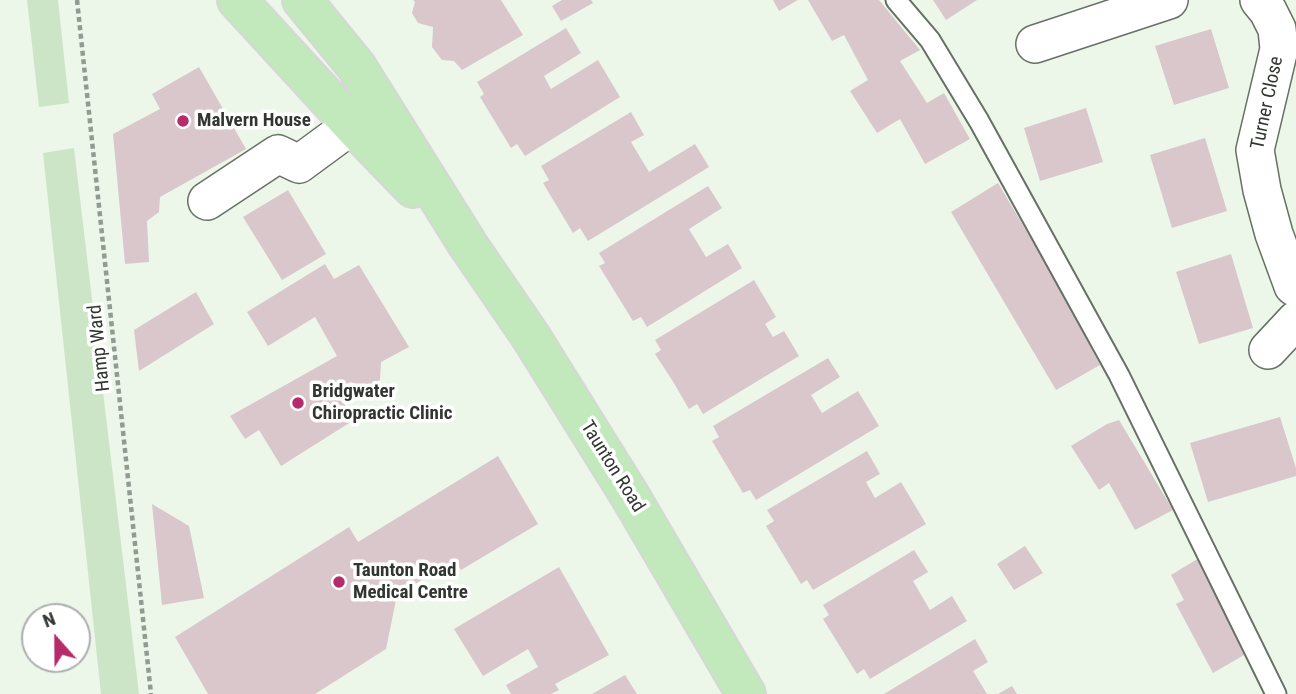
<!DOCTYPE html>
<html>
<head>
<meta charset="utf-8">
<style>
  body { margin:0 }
  #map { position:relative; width:1296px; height:694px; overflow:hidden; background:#ecf7ea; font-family:"Roboto Condensed",sans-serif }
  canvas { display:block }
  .north { position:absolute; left:21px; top:603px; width:70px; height:70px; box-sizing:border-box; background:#fff; border:2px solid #adafad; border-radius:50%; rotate:339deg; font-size:19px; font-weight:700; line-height:28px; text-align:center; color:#313631 }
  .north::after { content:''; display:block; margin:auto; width:24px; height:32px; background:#b62c6a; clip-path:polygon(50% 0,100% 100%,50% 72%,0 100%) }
</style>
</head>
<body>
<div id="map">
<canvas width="1296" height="694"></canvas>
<div class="north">N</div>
</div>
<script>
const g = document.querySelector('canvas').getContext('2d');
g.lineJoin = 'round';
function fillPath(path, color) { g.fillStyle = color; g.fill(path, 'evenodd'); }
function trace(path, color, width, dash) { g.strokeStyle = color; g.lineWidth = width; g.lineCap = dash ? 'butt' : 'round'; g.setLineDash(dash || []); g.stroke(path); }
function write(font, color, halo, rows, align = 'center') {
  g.font = font + ' "Roboto Condensed",sans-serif'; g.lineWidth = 7; g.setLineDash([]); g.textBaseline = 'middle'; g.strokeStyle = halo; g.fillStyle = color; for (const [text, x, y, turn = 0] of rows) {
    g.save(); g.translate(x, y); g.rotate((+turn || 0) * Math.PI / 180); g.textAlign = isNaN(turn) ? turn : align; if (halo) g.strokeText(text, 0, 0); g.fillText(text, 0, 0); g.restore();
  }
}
const green = new Path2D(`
  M27,0H58L69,103L39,107Z
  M74,148L139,694H101L43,153Z`);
const building = new Path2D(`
  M413,0H501L523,35L462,70L454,61L442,60L432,47L433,27L418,23L412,13L415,2Z
  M562,0H591L593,3L561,21L552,6Z
  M773,0H798L779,11Z
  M808,0H879L920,50L900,61L927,103L944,93L970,139L925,164L900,119L877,133L850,91L868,80L844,35L832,41Z
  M933,0H977L946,20Z
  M566,28L581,53L544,76L551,89L598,60L620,97L525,156L517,144L511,148L480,97L484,94L477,82Z
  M1211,29L1229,88L1174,105L1155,46Z
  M199,67L246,149L160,197L159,212L147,221L149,262L125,264L113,134L160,109L152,94Z
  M1086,108L1103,162L1040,181L1024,128Z
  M631,112L644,135L631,142L649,172L695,144L709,167L588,241L580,228L573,233L543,183L549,180L541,166Z
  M1205,138L1227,211L1172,228L1150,155Z
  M998,183L1052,274L1100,365L1056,390L951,212Z
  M708,186L722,208L689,229L706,257L728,244L742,268L647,327L641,317L633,321L599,266L605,263L599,253Z
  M288,190L326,254L282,280L243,217Z
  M1231,254L1253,328L1199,344L1176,272Z
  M325,264L334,279L359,265L409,347L381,362L380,380L364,387L351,382L336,391L354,420L281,466L259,430L245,439L230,416L337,356L315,317L268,346L247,312Z
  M754,280L776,317L765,324L773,337L784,331L799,356L703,414L697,404L689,409L672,380L655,354L661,350L655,340Z
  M196,292L214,324L139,371L134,330Z
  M828,358L840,377L811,395L822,413L858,391L879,426L756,500L750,490L743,493L712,441L719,437L713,426Z
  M1280,417L1296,468V476L1208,502L1190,443Z
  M1119,420L1173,510L1135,530L1109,483L1099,490L1071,446L1107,424Z
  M867,451L880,474L866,482L875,498L901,482L926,524L813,590L807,580L801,584L766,526L774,521L767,510Z
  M498,456L538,524L461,570L454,560L397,595L386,649L315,694H208L175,637L349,527L358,542Z
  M152,504L189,526L204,598L162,605Z
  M1025,546L1043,573L1014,590L997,564Z
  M914,550L928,572L913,581L930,610L952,596L967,621L870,679L864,669L857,674L823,619L829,615L823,605Z
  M1199,558L1244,655L1213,673L1176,604L1184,600L1171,575Z
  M559,567L609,655L555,684L559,690L551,694H511L506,685L538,667L528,649L483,676L454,629Z
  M975,639L988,662L973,671L987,694H884Z
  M625,675L637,694H592Z
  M1012,686L1017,694H998Z`);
const path = new Path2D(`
  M77,0L151,694`);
const lane = new Path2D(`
  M896,0L930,40L979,121L1119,375L1276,694`);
const street = new Path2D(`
  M1259,0L1268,11L1277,29L1279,49L1255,150L1262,190L1274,234L1293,286L1296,288
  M1035,44L1169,0
  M207,201L278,154L299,164L352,125
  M1268,350L1296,320`);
const primary = new Path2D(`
  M237,0L352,125L413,188
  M302,0L356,66L468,245L531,337L630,496L746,694`);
const markers = [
  [183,121,7,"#b62c6a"],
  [298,403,7,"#b62c6a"],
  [339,582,7,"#b62c6a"]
];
const streetNames = [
  ["Turner Close",1268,103,-78],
  ["Hamp Ward",100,348,-96],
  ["Taunton Road",612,467,58]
];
const poiNames = [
  ["Malvern House",197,121],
  ["Bridgwater",312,392],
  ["Chiropractic Clinic",312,414],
  ["Taunton Road",353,571],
  ["Medical Centre",353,593]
];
fillPath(green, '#cbe5c6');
fillPath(building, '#d9c7cc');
trace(lane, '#667064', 23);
trace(street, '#667064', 40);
trace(primary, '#d6d7d6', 42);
trace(path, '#929a91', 4.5, [5, 3.5]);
trace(lane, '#fff', 19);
trace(street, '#fff', 37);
trace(primary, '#c1e9bb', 38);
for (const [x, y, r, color] of markers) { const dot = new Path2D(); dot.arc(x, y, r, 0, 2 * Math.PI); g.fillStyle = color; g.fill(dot); trace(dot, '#fff', 2.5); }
write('19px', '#313631', '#fff', streetNames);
write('bold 19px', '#313631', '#fff', poiNames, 'left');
</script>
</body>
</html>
